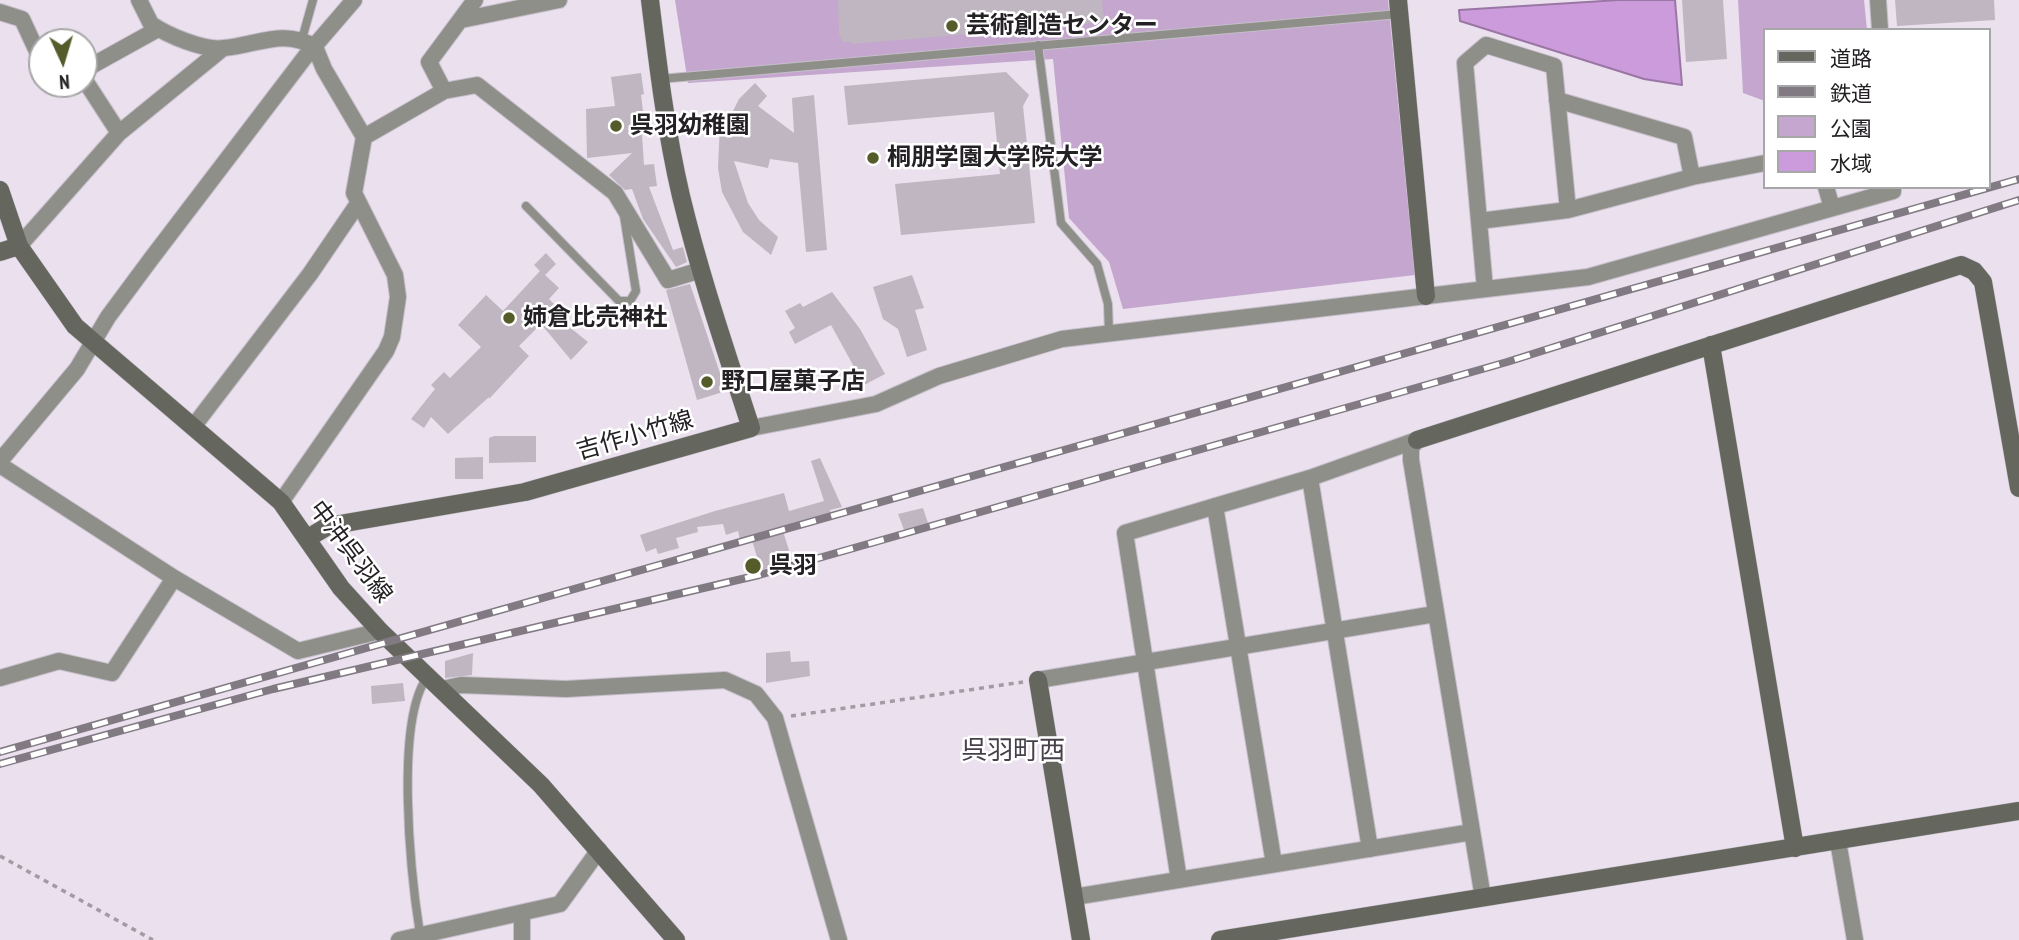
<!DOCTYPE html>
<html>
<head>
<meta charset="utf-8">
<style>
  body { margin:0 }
  #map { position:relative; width:2019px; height:940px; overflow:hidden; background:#eae0ee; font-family:"PT Sans Narrow","Noto Sans JP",sans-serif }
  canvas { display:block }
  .legend { position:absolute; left:1763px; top:28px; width:228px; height:161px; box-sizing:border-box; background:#fff; border:2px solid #a7a6a8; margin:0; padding:9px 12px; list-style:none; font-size:21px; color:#242125 }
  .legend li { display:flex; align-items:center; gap:14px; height:35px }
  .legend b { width:35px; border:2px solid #a7a6a8 }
  .north { position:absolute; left:28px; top:28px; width:70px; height:70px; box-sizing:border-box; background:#fff; border:2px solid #a7a6a8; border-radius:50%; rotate:176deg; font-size:19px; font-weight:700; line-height:28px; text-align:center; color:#242125 }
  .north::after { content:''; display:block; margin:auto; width:24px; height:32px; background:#555c2a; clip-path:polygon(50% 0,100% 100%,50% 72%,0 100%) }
</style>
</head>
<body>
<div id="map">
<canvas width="2019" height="940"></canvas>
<ul class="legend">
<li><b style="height:9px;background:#65675e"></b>道路</li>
<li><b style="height:9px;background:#817a83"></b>鉄道</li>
<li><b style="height:19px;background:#c4a6ce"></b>公園</li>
<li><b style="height:19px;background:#cc9bdb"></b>水域</li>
</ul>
<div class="north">N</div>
</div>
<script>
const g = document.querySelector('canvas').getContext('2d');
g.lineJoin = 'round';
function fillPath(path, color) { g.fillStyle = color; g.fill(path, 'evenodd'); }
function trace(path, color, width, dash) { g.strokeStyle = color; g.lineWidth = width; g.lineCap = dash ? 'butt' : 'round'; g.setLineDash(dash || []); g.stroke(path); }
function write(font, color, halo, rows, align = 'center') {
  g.font = font + ' "PT Sans Narrow","Noto Sans JP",sans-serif'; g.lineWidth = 5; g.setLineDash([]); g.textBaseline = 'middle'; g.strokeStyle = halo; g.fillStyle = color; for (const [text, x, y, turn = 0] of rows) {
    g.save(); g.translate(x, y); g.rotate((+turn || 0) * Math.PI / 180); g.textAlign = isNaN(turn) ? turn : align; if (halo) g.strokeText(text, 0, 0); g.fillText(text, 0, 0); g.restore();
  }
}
const green = new Path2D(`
  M675,0H1388L1415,275L1123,309L1109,262L1069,218L1053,59L688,83Z
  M1738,0H1864L1867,30H1765V101L1743,93Z`);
const water = new Path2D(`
  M1619,0H1675L1682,85L1644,79L1460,21L1459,10Z`);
const building = new Path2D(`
  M838,0H1102L1104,22L1028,29V34L1008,37L1007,31L851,44V42H843L839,34Z
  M1682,0H1723L1727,59L1686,62Z
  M1895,0H1994L1995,20L1897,26Z
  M1006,72L1029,95L1023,106L1035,223L901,235L895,184L1000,174L994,112L848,125L844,86Z
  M641,73L644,94L641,95L646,135H642L644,165L654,164L657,186L649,187L673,250L683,247L687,262L676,267L643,219L632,189L625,190L609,175L632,153L587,158L586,109L615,106L611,77Z
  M755,83L767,96L758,106L794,133L792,98L814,95L827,250L806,252L798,163L770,159L768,168L734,161L748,203L759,220L778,237L771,255L743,232L722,192L718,168L720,123L723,131L739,99Z
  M546,253L556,264L545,275L559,288L549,299L557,307L552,313L588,342L571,360L541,324L519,346L529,356L489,399V397L448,434L431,417L424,428L411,419L435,389L431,385L444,372L450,378L481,347L458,325L486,295L503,311L540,271L534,265Z
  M912,275L924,308L915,310L927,350L907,357L898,329L883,319L873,287Z
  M690,284L726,391L697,400L666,290Z
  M832,292L860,329L885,374L864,385L831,325L795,344L789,332L795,328L785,311L800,303L803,307Z
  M494,436H536V462L489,463V438Z
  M483,457V479H455V458Z
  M820,458L842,507L830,510L831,514L782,528L792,560L761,570L751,537L740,540L738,531L726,535L723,524L697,527L698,532L676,538L679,548L658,554L656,548L646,552L640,535L715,511L784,493L789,511L824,501L811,461Z
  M923,508L928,523L904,530L898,514Z
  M790,651L791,662L809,661L810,676L766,683V653Z
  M473,653L472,675L445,678V661Z
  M403,683L405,701L372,704L371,686Z`);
const path = new Path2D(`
  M791,716L1023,682
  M0,856L153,940`);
const lane = new Path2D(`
  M302,39L313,0
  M1038,45L1061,223L1097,264L1108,304L1109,333
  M660,79L1399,14
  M526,206L619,301H630L636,291L624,216
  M420,934C411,877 394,720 428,676`);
const street = new Path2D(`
  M139,0L151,24C167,35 204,51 224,48C257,45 284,28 315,47L324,69L364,137L354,193L395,275L398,297L392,337L386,351L281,502
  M1878,0L1880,30
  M0,12L22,19L42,62
  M461,20L559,0
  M84,70L158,29
  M84,79L119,133
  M444,91L429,62L475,0
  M1557,100L1684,137L1692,177
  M364,137L444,91L477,85L615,193L668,280L701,270
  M1826,187L1832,208
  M1479,221L1568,210L1692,177L1765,163
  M19,246L119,133L222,49
  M1485,289L1465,63L1486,45L1554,66L1568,210
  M193,427L310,274L357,205
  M751,428L876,404L939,376L1062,339L1588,277L1893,191V187
  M1417,440L1411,448V460L1483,898
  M0,461L77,369L108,317L151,259L305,57L354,0
  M0,465L174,578L298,651L380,631
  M1310,478L1370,849
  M1215,506L1274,864
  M0,678L59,661L112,673L174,578
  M1038,680L1435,614
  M442,689L461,685L566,689L725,680L756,694L775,718L839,940
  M1838,841L1855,940
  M1179,880L1125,533L1310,478L1417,440
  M1074,897L1472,832
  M399,940L560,904L599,850
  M522,940V914`);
const secondary = new Path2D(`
  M1398,0L1426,296
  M0,190L19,246L75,326L281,502L341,588L380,631L541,785L676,940
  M0,252L19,246
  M1711,345L1795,848
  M1417,440L1961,265L1974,271L1983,282L2019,488
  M308,538L328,526L525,492L751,428C726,351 700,275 681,196C666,132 658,66 650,0
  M1038,680L1081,940
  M1220,940L2019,811`);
const rail = new Path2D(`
  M0,752L2019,179
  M0,764L273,689L759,575L1507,362L2019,200`);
const markers = [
  [952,26,7,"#555c2a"],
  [616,126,7,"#555c2a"],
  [873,158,7,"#555c2a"],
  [509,318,7,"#555c2a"],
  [707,382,7,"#555c2a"],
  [753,566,9,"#555c2a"]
];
const poiNames = [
  ["芸術創造センター",966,26],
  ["呉羽幼稚園",630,126],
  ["桐朋学園大学院大学",887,158],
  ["姉倉比売神社",523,318],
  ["野口屋菓子店",721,382],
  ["呉羽",769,566]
];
const streetNames = [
  ["吉作小竹線",635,436,-16],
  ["中沖呉羽線",350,552,53]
];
const neighbourhoodNames = [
  ["呉羽町西",1013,752]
];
fillPath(green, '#c4a6ce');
fillPath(water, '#cc9bdb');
trace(water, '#9a76a4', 2);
fillPath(building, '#bfb6c2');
trace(lane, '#c6beca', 10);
trace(street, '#c6beca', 18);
trace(secondary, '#c6beca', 19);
trace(path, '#a29ba5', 3.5, [5, 5]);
trace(lane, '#8e8f89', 8);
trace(street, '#8e8f89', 16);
trace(secondary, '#65675e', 18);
trace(rail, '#817a83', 8);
trace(rail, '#fff', 5, [16]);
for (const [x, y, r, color] of markers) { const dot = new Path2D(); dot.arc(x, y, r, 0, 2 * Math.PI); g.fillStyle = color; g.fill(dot); trace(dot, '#fff', 2.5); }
write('bold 24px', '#242125', '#fff', poiNames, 'left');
write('24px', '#242125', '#fff', streetNames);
write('26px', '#473f49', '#fff', neighbourhoodNames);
</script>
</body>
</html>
